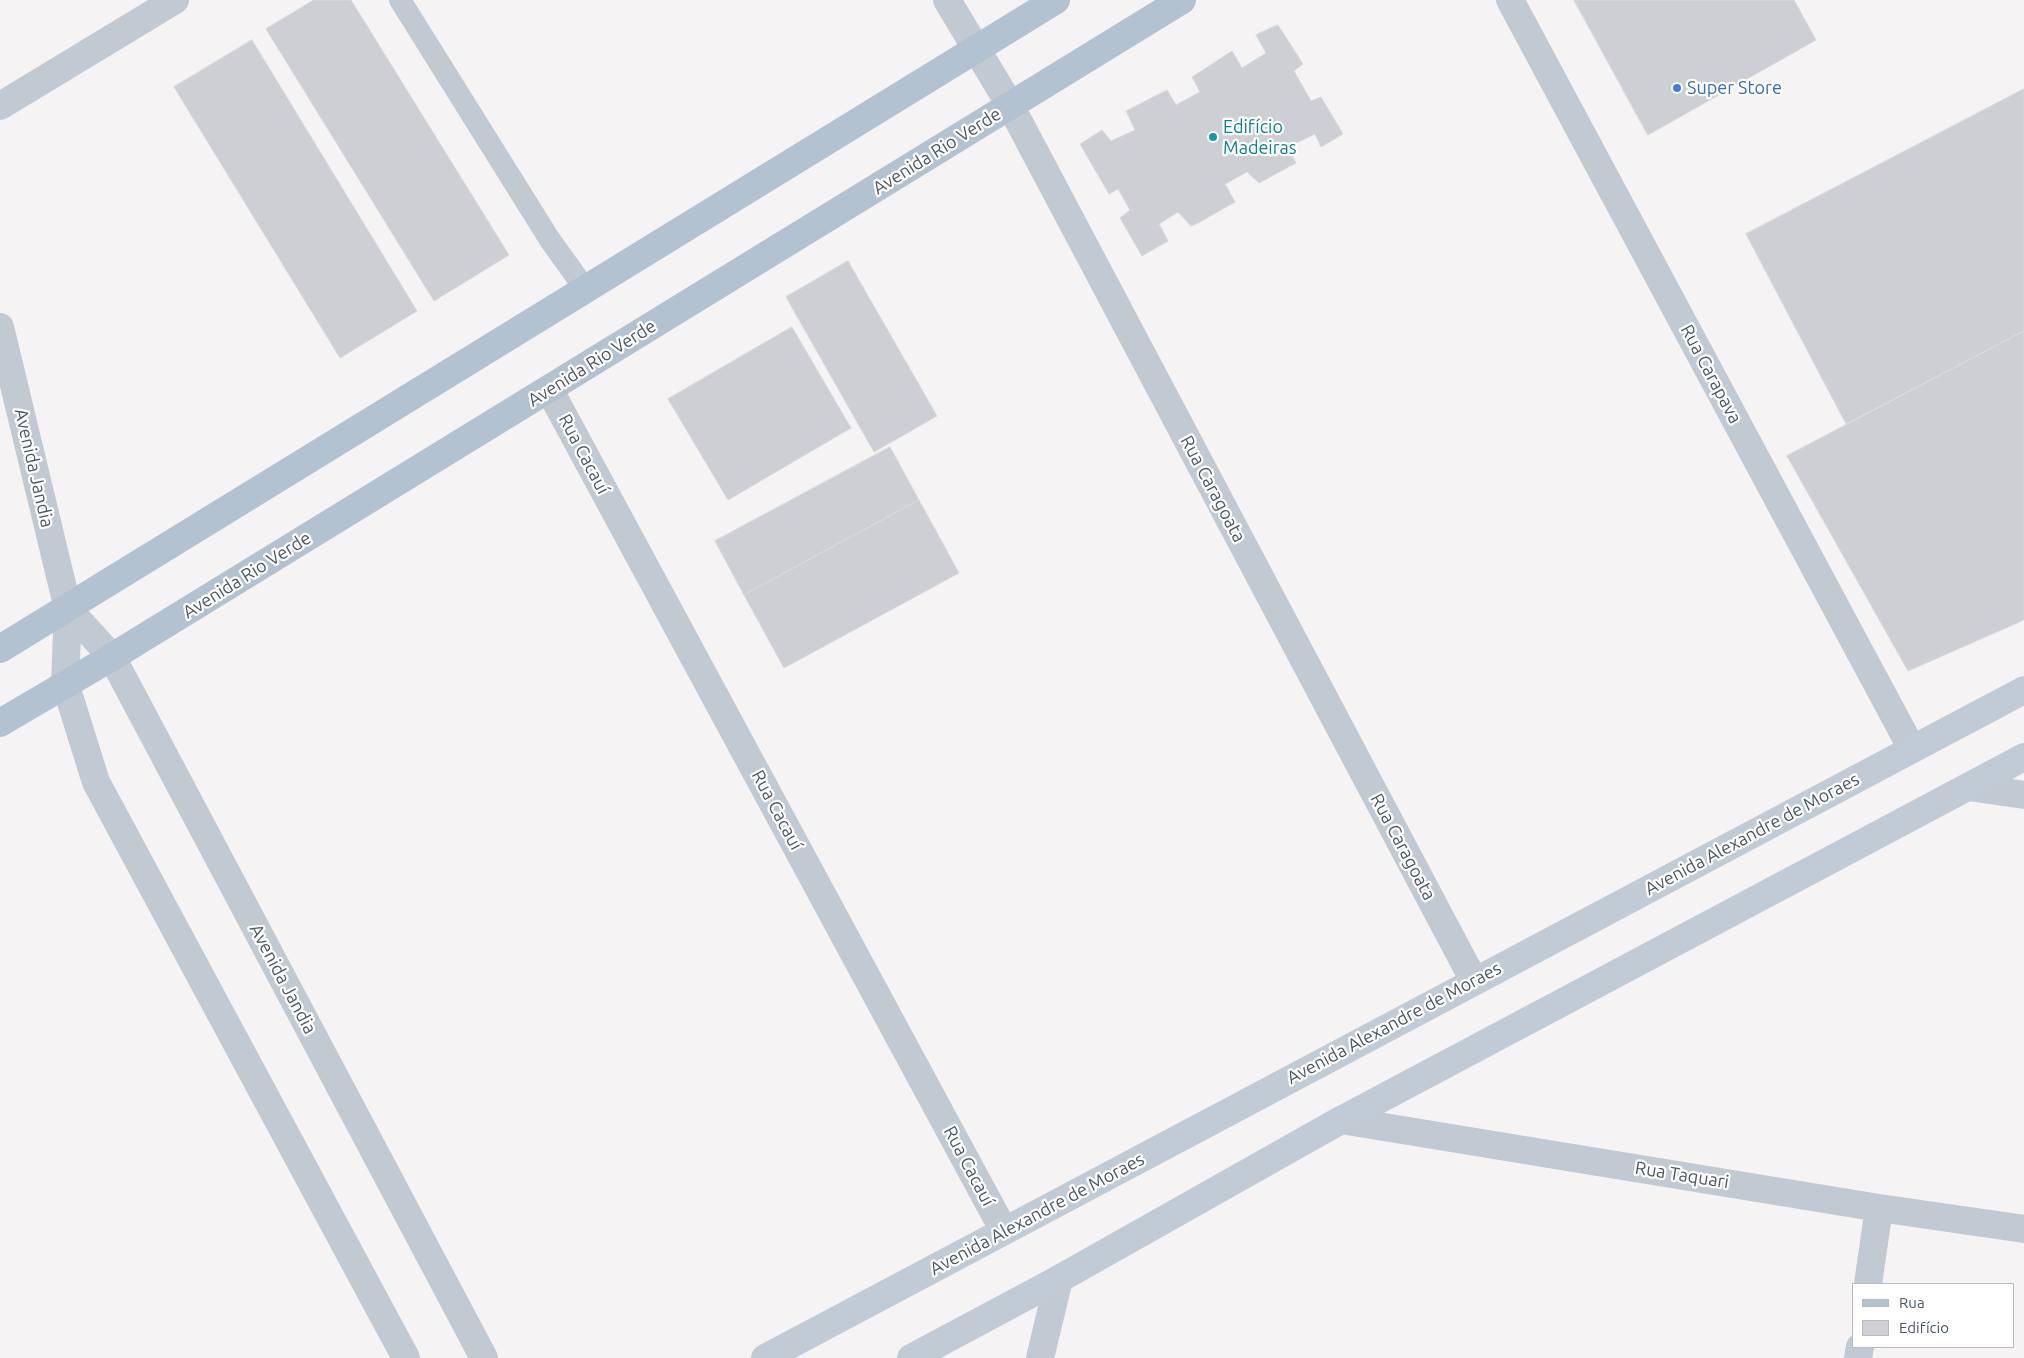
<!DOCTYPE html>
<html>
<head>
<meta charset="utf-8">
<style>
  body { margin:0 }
  #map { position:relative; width:2024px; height:1358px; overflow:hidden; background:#f5f3f3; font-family:Ubuntu,sans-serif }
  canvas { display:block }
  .legend { position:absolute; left:1852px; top:1283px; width:162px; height:65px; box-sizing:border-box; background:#fff; border:1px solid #b7bbc0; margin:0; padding:6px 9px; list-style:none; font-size:15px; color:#4a5661 }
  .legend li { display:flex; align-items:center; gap:10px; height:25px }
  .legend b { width:25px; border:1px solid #b7bbc0 }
</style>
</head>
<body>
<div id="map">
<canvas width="2024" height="1358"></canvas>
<ul class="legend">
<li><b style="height:6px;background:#b3c2d1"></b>Rua</li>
<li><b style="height:14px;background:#cdcfd5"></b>Edifício</li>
</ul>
</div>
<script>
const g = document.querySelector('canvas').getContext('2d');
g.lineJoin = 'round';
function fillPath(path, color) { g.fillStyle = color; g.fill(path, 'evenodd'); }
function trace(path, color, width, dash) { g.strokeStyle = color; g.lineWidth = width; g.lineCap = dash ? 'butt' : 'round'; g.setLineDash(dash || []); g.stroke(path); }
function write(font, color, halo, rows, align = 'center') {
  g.font = font + ' Ubuntu,sans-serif'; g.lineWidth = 4.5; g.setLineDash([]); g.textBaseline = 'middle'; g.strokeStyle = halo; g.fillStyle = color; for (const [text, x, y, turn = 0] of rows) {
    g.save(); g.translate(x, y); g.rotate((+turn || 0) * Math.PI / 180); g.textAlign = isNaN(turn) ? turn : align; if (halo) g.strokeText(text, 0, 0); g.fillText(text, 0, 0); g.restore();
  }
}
const building = new Path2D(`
  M314,0H351L509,255L434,301L266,29Z
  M1574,0H1794L1816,40L1648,135Z
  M1278,25L1303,64L1294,71L1311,101L1321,97L1343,134L1321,147L1315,134L1288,147L1296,163L1259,183L1247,172L1225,184L1235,202L1200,222L1191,226L1178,212L1159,224L1168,241L1142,256L1120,218L1130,210L1118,189L1109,194L1080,144L1102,130L1111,141L1135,130L1126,111L1167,90L1176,105L1200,92L1192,77L1232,51L1242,68L1266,53L1256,35Z
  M252,40L417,311L340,358L174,87Z
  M2024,89V331L1846,424L1746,234Z
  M848,261L937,416L874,452L786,297Z
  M792,327L851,428L728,500L668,399Z
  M2024,331V620L1908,671L1787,456Z
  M890,447L919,500L744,595L715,541Z
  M919,500L959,573L784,668L744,595Z`);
const service = new Path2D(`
  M400,0L550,240L586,290`);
const minor = new Path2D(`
  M947,0L1010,105L1474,981
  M1510,0L1912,749
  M0,106L175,0
  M0,327L68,609
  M549,389L1004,1231
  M1969,787L2024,795
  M1341,1120L1879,1208L2024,1229
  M1868,1284L1879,1208
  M1040,1358L1059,1279
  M1858,1358L1860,1347`);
const tertiary = new Path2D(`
  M68,609L112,657L484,1358
  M68,609L65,683L96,782L406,1358`);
const secondary = new Path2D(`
  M765,1358L2024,690
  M911,1358L1059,1279L1341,1120L2024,757`);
const primary = new Path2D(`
  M0,649L1056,0
  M0,723L112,657L1182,0`);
const markers = [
  [1677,88,5,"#3f7fe0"],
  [1213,137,5,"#0f9aa8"]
];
const shopNames = [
  ["Super Store",1687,88]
];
const cultureNames = [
  ["Edifício",1223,127],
  ["Madeiras",1223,148]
];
const streetNames = [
  ["Avenida Rio Verde",937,151,-32],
  ["Avenida Rio Verde",592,363,-32],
  ["Rua Carapava",1711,374,62],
  ["Rua Cacauí",584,454,62],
  ["Avenida Jandia",34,468,77],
  ["Rua Caragoata",1213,489,62],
  ["Avenida Rio Verde",247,575,-32],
  ["Rua Cacauí",777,810,62],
  ["Avenida Alexandre de Moraes",1752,834,-28],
  ["Rua Caragoata",1403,847,62],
  ["Avenida Jandia",283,979,62],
  ["Avenida Alexandre de Moraes",1394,1023,-28],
  ["Rua Cacauí",969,1166,62],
  ["Rua Taquari",1682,1175,9],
  ["Avenida Alexandre de Moraes",1037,1214,-28]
];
fillPath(building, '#cdcfd5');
trace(building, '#d7d9de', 1);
trace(service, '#c1cad2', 22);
trace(minor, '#c1cad2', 28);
trace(tertiary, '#c1cad2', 28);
trace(secondary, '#c1cbd6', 28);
trace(primary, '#b3c2d1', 28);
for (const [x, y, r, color] of markers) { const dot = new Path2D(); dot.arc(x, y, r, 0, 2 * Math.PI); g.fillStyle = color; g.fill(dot); trace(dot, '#fff', 2); }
write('18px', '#366cbe', '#fff', shopNames, 'left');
write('18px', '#0d838f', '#fff', cultureNames, 'left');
write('18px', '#4a5661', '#fff', streetNames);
</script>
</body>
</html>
